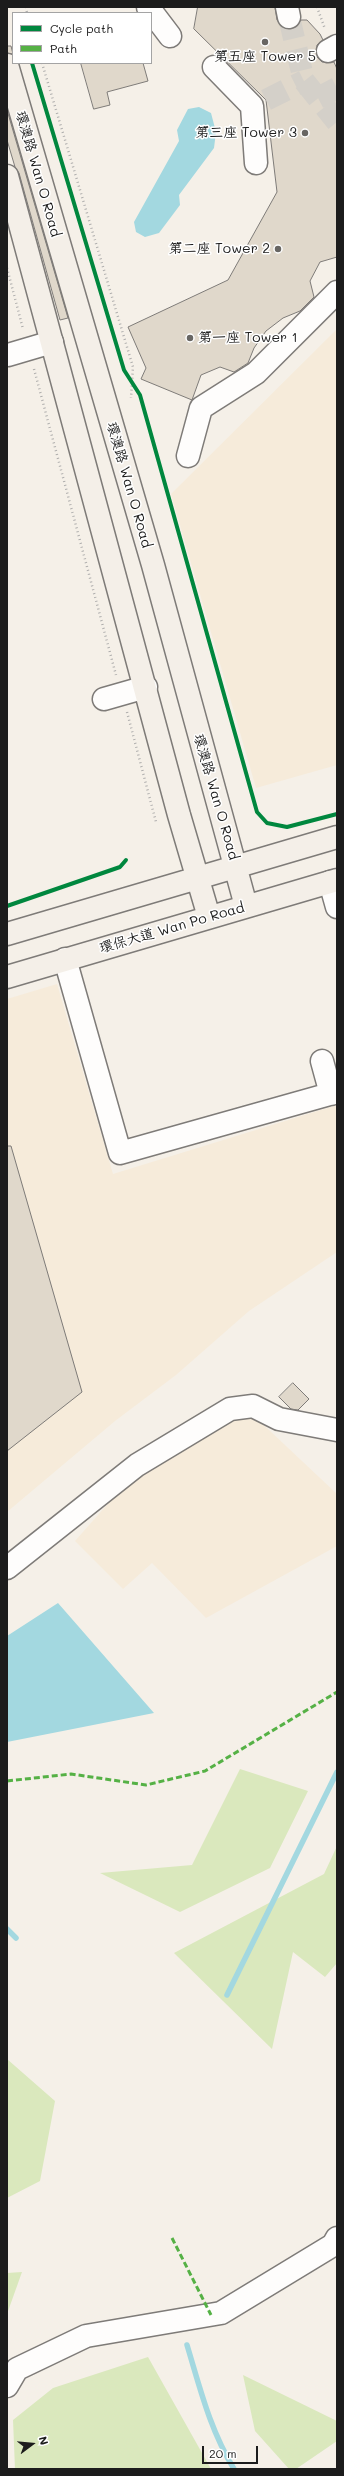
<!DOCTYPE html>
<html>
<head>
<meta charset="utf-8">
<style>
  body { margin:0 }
  #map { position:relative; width:344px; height:2476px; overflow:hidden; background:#f5f0e8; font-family:Mali,sans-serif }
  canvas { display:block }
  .frame { position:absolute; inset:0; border:8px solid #1c1c1c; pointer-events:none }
  .legend { position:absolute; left:12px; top:12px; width:140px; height:52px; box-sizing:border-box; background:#fff; border:1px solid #a4a4a4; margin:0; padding:5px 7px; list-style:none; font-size:12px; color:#1c1c1c }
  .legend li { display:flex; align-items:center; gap:8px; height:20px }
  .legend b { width:20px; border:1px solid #a4a4a4 }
  .north { position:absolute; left:12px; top:2424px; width:40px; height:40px; -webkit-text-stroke:3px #fff; paint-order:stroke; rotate:74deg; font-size:11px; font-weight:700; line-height:16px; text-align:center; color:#1c1c1c }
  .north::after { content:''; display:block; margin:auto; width:14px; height:18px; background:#1c1c1c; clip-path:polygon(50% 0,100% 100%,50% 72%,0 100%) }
  .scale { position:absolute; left:202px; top:2446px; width:56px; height:18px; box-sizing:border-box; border:2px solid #1c1c1c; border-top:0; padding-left:5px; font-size:12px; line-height:14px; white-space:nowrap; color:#1c1c1c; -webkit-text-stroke:3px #fff; paint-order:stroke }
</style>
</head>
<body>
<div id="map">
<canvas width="344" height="2476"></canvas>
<div class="frame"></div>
<ul class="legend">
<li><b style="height:5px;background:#00873e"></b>Cycle path</li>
<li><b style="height:5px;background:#55b145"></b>Path</li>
</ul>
<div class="north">N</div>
<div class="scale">20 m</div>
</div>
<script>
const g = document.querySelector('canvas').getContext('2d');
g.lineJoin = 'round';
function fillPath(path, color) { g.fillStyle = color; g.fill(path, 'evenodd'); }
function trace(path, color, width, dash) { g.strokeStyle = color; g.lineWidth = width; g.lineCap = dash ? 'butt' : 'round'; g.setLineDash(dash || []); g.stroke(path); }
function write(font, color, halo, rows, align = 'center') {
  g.font = font + ' Mali,"LXGW WenKai TC",sans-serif'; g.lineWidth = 3; g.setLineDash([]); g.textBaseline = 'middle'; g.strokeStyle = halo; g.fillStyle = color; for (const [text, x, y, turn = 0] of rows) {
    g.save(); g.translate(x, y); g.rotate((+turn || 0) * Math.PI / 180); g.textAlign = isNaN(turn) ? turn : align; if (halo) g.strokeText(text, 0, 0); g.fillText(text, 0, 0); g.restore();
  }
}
const built = new Path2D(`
  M337,329V765L256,788L171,494Z
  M57,984L113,1174L337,1105V1252L249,1311L176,1375L115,1421L7,1512V999Z
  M251,1413L337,1494V1546L206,1618L152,1563L123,1589L75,1541L113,1498L176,1449L229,1416Z`);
const green = new Path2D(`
  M240,1769L308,1791L270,1868L180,1912L100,1873L192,1865Z
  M337,1846V1963L325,1977L293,1952L272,2049L174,1953L324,1874Z
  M7,2059L55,2101L40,2181L7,2198Z
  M22,2272L7,2314V2273Z
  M148,2357L211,2469H15L13,2420L53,2388Z
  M243,2375L337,2421V2441L296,2469H289L255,2431Z`);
const water = new Path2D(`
  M199,107L211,113L216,132L214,148L179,195L180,205L159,233L145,237L136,232L134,222L179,141L177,130L188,109Z
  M58,1603L154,1713L7,1742V1636Z`);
const stream = new Path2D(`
  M7,1929L16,1938
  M227,1995L337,1772
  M187,2345C200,2388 210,2430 234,2469`);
const building = new Path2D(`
  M198,7H275L277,20L285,29H292L298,26L301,20H307L320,34L323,40L317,45V57L322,62H334L337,69V257L320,262L310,281L314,297L300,311L283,318L266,331L254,348L248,363L234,372L220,367L201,375L192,400L141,379L146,368L128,327L228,280L277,192L266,100L194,29Z
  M7,46H11L13,54L7,53Z
  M81,63H143L148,81L107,92L110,105L94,109Z
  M7,110L68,318L60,320L19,173L15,167L7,140Z
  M7,1146H11L82,1392L7,1451Z
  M293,1383L309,1399L298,1410L291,1409L279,1397Z`);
const minorTunnel = new Path2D(`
  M289,17L304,81L337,122
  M318,98L337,88
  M266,100L304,81`);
const path = new Path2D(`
  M26,7L27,13
  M317,7L325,29
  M42,63L133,367L131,398
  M7,268L23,329
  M34,369L116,675
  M127,712L156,822
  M120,867L126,860`);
const minor = new Path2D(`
  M148,7L170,36
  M287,7L289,17
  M328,51L337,46
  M214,67L252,106L256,163
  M8,355L52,342
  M188,456L201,408L256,373L337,292
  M104,699L146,687
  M330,882L337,907
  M65,959L120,1153L337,1092
  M322,1061L331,1094
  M7,1568L137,1465L230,1409L253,1406L279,1419L337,1430
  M7,2386L17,2369L86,2336L221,2313L333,2245L337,2238`);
const major = new Path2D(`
  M7,65L153,565L246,906
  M7,176L179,815L209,917
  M7,934L337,837
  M7,977L337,880`);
const quiet = new Path2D(`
  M7,1781L71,1774L146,1785L205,1771L337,1692
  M172,2238L211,2315`);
const cycleway = new Path2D(`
  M32,63L124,370L140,395L257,812L267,823L287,827L337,814
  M7,906L120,867L126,860`);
const markers = [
  [265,42,4,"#686663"],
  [305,133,4,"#686663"],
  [278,249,4,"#686663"],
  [190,338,4,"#686663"]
];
const poiNames = [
  ["第五座 Tower 5",265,57,"center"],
  ["第三座 Tower 3",297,133],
  ["第二座 Tower 2",270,249],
  ["第一座 Tower 1",198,338,"left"]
];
const streetNames = [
  ["環澳路 Wan O Road",38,174,74],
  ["環澳路 Wan O Road",129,485,74],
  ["環澳路 Wan O Road",216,797,74],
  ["環保大道 Wan Po Road",172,928,-16]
];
fillPath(built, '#f6ebda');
fillPath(green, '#dae8bd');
fillPath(water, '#a3d8e0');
trace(stream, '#a3d8e0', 5.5);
fillPath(building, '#e0d8cb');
trace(building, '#7e7b78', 1);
trace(minorTunnel, '#d4d0c9', 22, [22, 11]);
trace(minor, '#7e7b78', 25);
trace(major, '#7e7b78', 25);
trace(path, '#b0afae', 2.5, [1, 3]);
trace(minor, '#fefdfc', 22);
trace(major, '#f4efe8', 22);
trace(quiet, '#55b145', 3, [6, 3]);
trace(cycleway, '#00873e', 4);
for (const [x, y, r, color] of markers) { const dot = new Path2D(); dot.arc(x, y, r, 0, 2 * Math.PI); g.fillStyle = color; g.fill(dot); trace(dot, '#fff', 1.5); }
write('14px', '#1c1c1c', '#fff', poiNames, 'right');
write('14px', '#1c1c1c', '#fff', streetNames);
</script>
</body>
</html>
